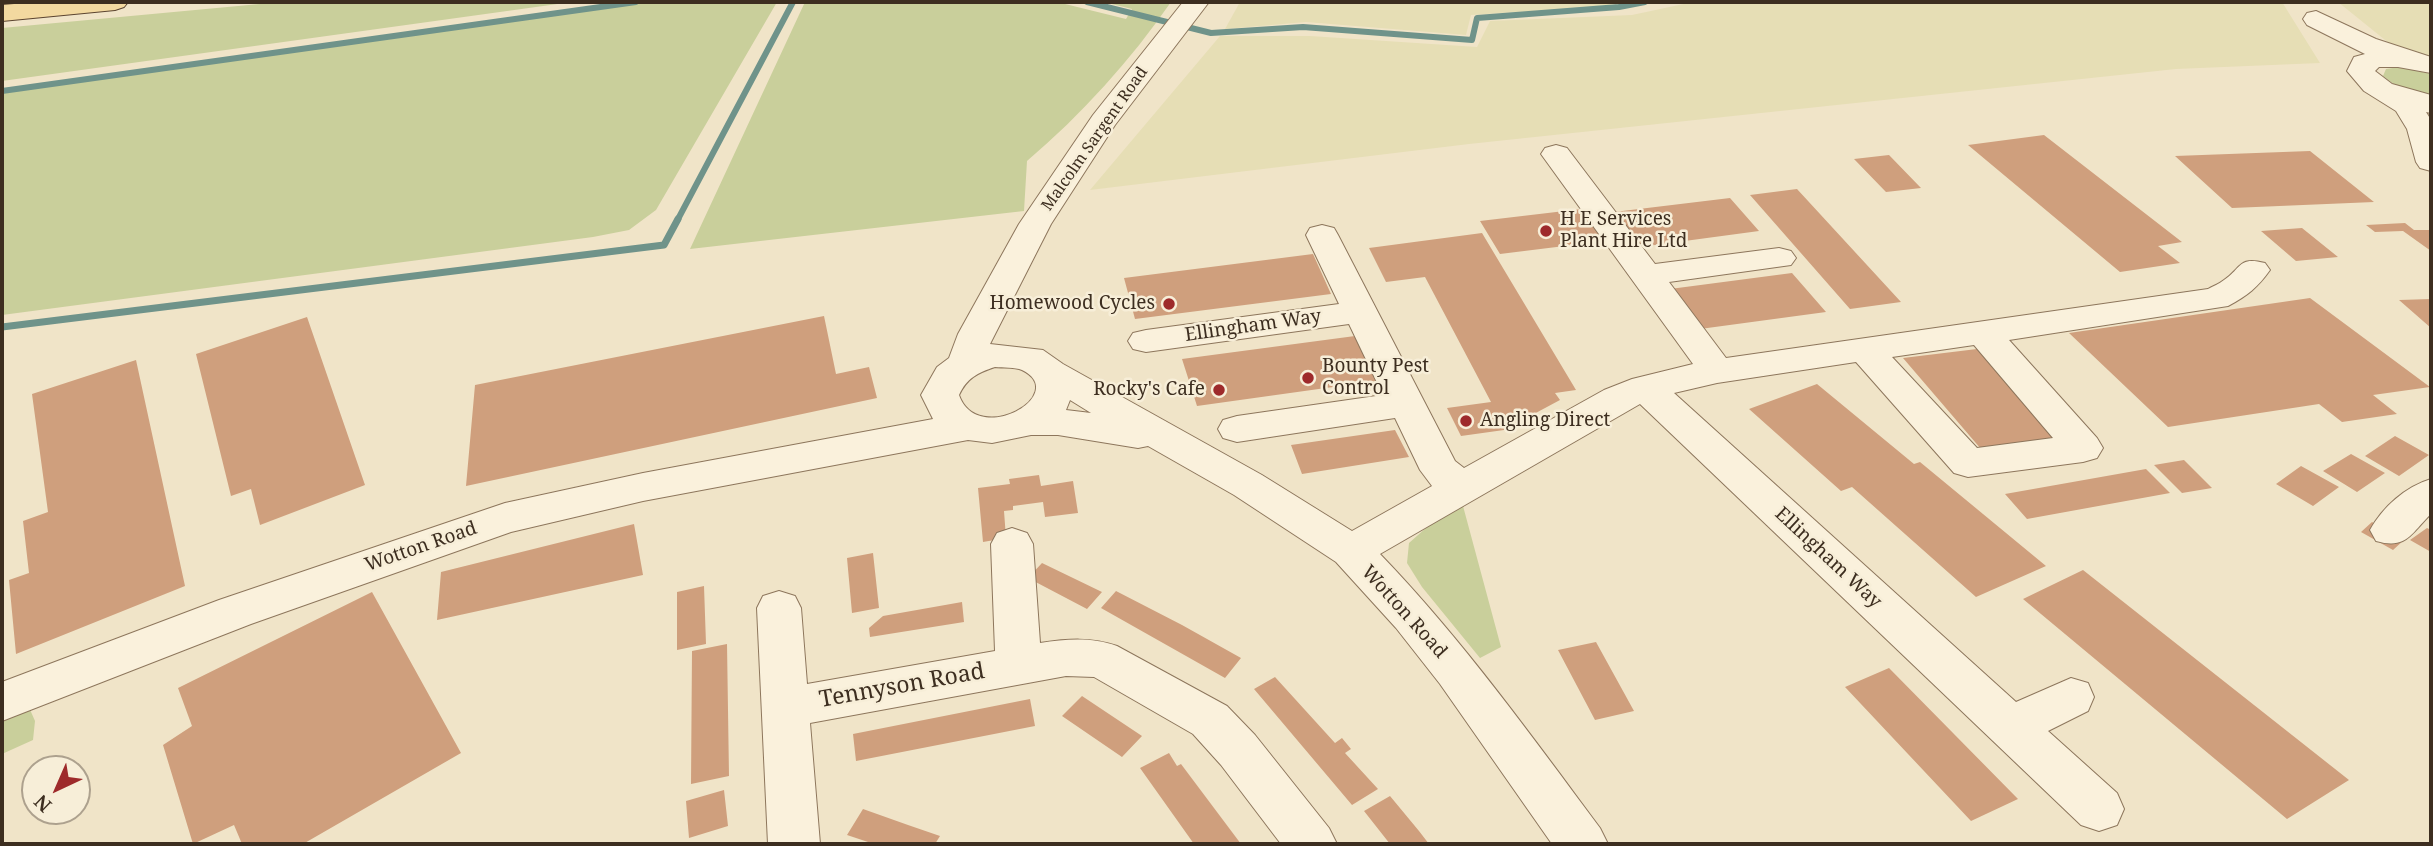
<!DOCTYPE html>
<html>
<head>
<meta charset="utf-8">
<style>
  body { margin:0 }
  #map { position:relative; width:2433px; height:846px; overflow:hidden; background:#f0e4c8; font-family:"Noto Serif",serif }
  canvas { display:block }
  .frame { position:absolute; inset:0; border:4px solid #3d2e20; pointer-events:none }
  .north { position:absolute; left:21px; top:755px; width:70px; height:70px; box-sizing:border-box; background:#f7eed8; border:2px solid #ada18e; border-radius:50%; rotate:224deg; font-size:19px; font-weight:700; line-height:28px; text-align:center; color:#3d2e20 }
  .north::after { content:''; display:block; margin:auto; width:24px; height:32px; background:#9e2a2b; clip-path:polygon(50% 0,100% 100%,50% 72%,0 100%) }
</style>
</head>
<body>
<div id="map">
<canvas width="2433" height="846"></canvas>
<div class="frame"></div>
<div class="north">N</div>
</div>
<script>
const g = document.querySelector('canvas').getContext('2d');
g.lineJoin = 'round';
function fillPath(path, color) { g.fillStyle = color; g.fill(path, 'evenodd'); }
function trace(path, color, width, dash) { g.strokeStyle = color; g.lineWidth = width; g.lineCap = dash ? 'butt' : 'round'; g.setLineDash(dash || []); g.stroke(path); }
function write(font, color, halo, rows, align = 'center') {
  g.font = font + ' "Noto Serif",serif'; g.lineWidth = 5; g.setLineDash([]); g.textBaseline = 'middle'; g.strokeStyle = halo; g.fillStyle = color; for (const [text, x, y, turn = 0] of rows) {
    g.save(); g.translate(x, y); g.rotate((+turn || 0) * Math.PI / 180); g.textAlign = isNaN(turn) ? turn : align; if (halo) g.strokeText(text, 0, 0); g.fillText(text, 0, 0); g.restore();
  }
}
const farmland = new Path2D(`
  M1240,2H1623L1599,7L1471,15L1466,35L1306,22L1225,29Z
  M1693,2H2282L2320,63L2176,69L1469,144L1090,190L1220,36H1310L1477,47L1490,21L1632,15Z
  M2338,2H2431V56L2390,44Z`);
const green = new Path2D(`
  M281,2H572L2,81V28Z
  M646,2H777L656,210L629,230L593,237L2,315V93Z
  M805,2H1057L1126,19L1132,9L1104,2H1171C1130,61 1082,114 1027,161L1024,211L690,249Z
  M2400,67L2431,74V95L2395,85L2383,76L2386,69Z
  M1463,506L1501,647L1480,658L1422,587L1407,563L1409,543L1435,520Z
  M28,705L35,721L33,740L2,754V715Z`);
const streamFar1 = new Path2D(`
  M1087,2L1211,33L1303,27L1472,40L1477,18L1619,7L1645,2
  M2,91L636,2
  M677,221L793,2`);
const stream = new Path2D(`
  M2,327L664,245L678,219`);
const building = new Path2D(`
  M2044,135L2182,242L2158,246L2180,263L2120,272L1968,145Z
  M2310,151L2374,202L2232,208L2175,156Z
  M1889,155L1921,188L1886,192L1854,159Z
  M1797,189L1901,302L1850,309L1750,195Z
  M1730,198L1759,231L1640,247L1614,212Z
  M1590,208L1613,240L1500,254L1480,221Z
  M2405,223L2414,230H2431V251L2403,231L2375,232L2366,225Z
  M2302,228L2338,257L2296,261L2261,231Z
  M1482,233L1576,390L1555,393L1560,400L1504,430L1461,436L1447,408L1491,402L1425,277L1386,282L1369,248Z
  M1313,254L1331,294L1135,319L1124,278Z
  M1792,273L1826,312L1700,329L1670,289Z
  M2310,298L2430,387L2373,395L2397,414L2342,422L2319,404L2168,427L2069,333Z
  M2431,299V328L2399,300Z
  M824,316L836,374L869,367L877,398L466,486L475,385Z
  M307,317L365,485L260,525L251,489L231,496L196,354Z
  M1355,336L1376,381L1197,406L1182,359Z
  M1977,349L2066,445L1987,456L1903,358Z
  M136,360L185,586L16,654L9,580L29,573L23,521L48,512L32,394Z
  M1817,384L1914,464L1920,462L2046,566L1976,597L1852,487L1841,491L1749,409Z
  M1395,430L1409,457L1302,474L1291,445Z
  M2395,436L2429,455L2399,476L2365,456Z
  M2351,454L2385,473L2357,492L2323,471Z
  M2184,460L2212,488L2182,493L2154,465Z
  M2301,466L2339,487L2313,506L2276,484Z
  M2146,469L2170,493L2027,519L2005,494Z
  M1039,475L1041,486L1073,481L1078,513L1045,517L1043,502L1013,506V510L1004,511L1006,538L983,542L978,488L1010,484L1009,479Z
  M2372,522L2404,540L2393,550L2361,532Z
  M634,524L643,575L437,620L441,572Z
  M2427,528L2431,530V552L2410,540Z
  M873,553L879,608L852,613L847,558Z
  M1042,563L1102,592L1087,609L1028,578Z
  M2083,570L2349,780L2287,819L2023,599Z
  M704,586L706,644L677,650V592Z
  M1116,591L1182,625L1241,658L1225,678L1101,608Z
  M372,592L461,753L303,844H242L234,825L193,844L163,745L192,726L178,688Z
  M962,602L964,622L870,637L869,628L883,616Z
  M1596,642L1634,711L1595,720L1558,650Z
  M727,644L729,776L691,784L692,651Z
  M1889,668L2018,799L1971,821L1845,687Z
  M1275,677L1335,743L1342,738L1351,749L1345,753L1378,789L1352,805L1254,689Z
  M1082,696L1142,736L1122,757L1062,716Z
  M1030,699L1035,726L856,761L853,734Z
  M1169,753L1177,766L1181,764L1241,844H1194L1140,768Z
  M724,790L728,826L689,838L686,801Z
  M1390,796L1419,831L1429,844H1390L1364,811Z
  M863,809L908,825L940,836L935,844H874L847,835Z`);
const minor = new Path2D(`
  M1183,2H1209L1115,125L1051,224L990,344L1043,350L1063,364L1262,475L1352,531L1432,486L1420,470L1395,418L1237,442L1223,438L1218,429L1223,420L1237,416L1383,395L1349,324L1146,352L1133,349L1128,341L1133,333L1146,330L1339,304L1306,235L1310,228L1322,225L1334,228L1338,235L1455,461L1464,468L1604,390L1632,379L1693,364L1541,154L1545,148L1556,145L1567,148L1655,264L1779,248L1791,251L1796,258L1791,265L1669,282L1726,358L2208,289C2213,286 2219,284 2224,280C2242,268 2238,256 2265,263L2270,270C2258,287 2247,296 2228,306L2009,340L2097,438L2103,448L2097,458L2083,462L1968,477L1954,473L1856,362L1717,383L1674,393L2016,702L2071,678L2088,683L2094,697L2088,711L2048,731L2117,793L2124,809L2117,825L2099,831L2081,825L1640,404L1380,554C1462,639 1530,734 1600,828L1608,844H1552L1440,684L1396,628L1336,562L1234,495L1148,446L1138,448L1058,435H1031L992,443L968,440L643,501L511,532L251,624L2,721V682L219,600L505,503L643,473L933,419L921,395L937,367L949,358L958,334L1019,224L1093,115ZM1974,345L2053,438L1977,448L1892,357ZM995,367C1003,368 1015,367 1022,370C1071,394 978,448 959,395C967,378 977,373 995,367ZM1070,400L1091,413L1066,410Z
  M2316,11L2376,39L2431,57V73L2398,67H2379L2375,71L2392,84L2431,95V113L2426,112L2431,120V171L2420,168L2416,162L2407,129L2396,111L2364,91L2347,71L2354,57L2365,54L2307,25L2303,19L2307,13Z
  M2431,479V514C2411,533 2407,550 2376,541L2370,530C2383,507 2405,487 2431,479Z
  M1012,528L1027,533L1033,544L1040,643C1067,639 1092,637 1117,646L1227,706L1255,735L1329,828L1337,844H1281L1221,765L1193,734L1094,677L1066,676L810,723L820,844H768L757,608L763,596L779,591L795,596L801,608L807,684L995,651L991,544L997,533Z`);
const major = new Path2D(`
  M38,2H128L124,7L115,10L2,21V5Z`);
const markers = [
  [1546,231,7,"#9e2a2b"],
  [1169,304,7,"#9e2a2b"],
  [1308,378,7,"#9e2a2b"],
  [1219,390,7,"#9e2a2b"],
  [1466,421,7,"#9e2a2b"]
];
const farStreetnames = [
  ["Malcolm Sargent Road",1095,139,-55]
];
const poiNames = [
  ["H E Services",1560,220],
  ["Plant Hire Ltd",1560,242],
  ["Homewood Cycles",1155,304,"right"],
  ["Bounty Pest",1322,367],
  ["Control",1322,389],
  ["Rocky's Cafe",1205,390,"right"],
  ["Angling Direct",1480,421]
];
const streetNames = [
  ["Ellingham Way",1253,326,-8],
  ["Wotton Road",421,547,-19],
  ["Ellingham Way",1828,558,43],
  ["Wotton Road",1404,612,48]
];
const nearStreetnames = [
  ["Tennyson Road",902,686,-10]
];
fillPath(farmland, '#e6deb5');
fillPath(green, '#c9cf9b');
trace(streamFar1, '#6f938a', 6);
trace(stream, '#6f938a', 7);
fillPath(building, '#cf9f7d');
trace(minor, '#8d765c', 2);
trace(major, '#5b4430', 2);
fillPath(minor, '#faf1dc');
fillPath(major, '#f3d9a0');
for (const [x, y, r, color] of markers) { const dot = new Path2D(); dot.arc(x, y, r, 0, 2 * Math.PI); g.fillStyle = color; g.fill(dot); trace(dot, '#f7eed8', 2.5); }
write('16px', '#3d2e20', '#f7eed8', farStreetnames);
write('19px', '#3d2e20', '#f7eed8', poiNames, 'left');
write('19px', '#3d2e20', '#f7eed8', streetNames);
write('23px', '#3d2e20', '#f7eed8', nearStreetnames);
</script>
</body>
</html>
